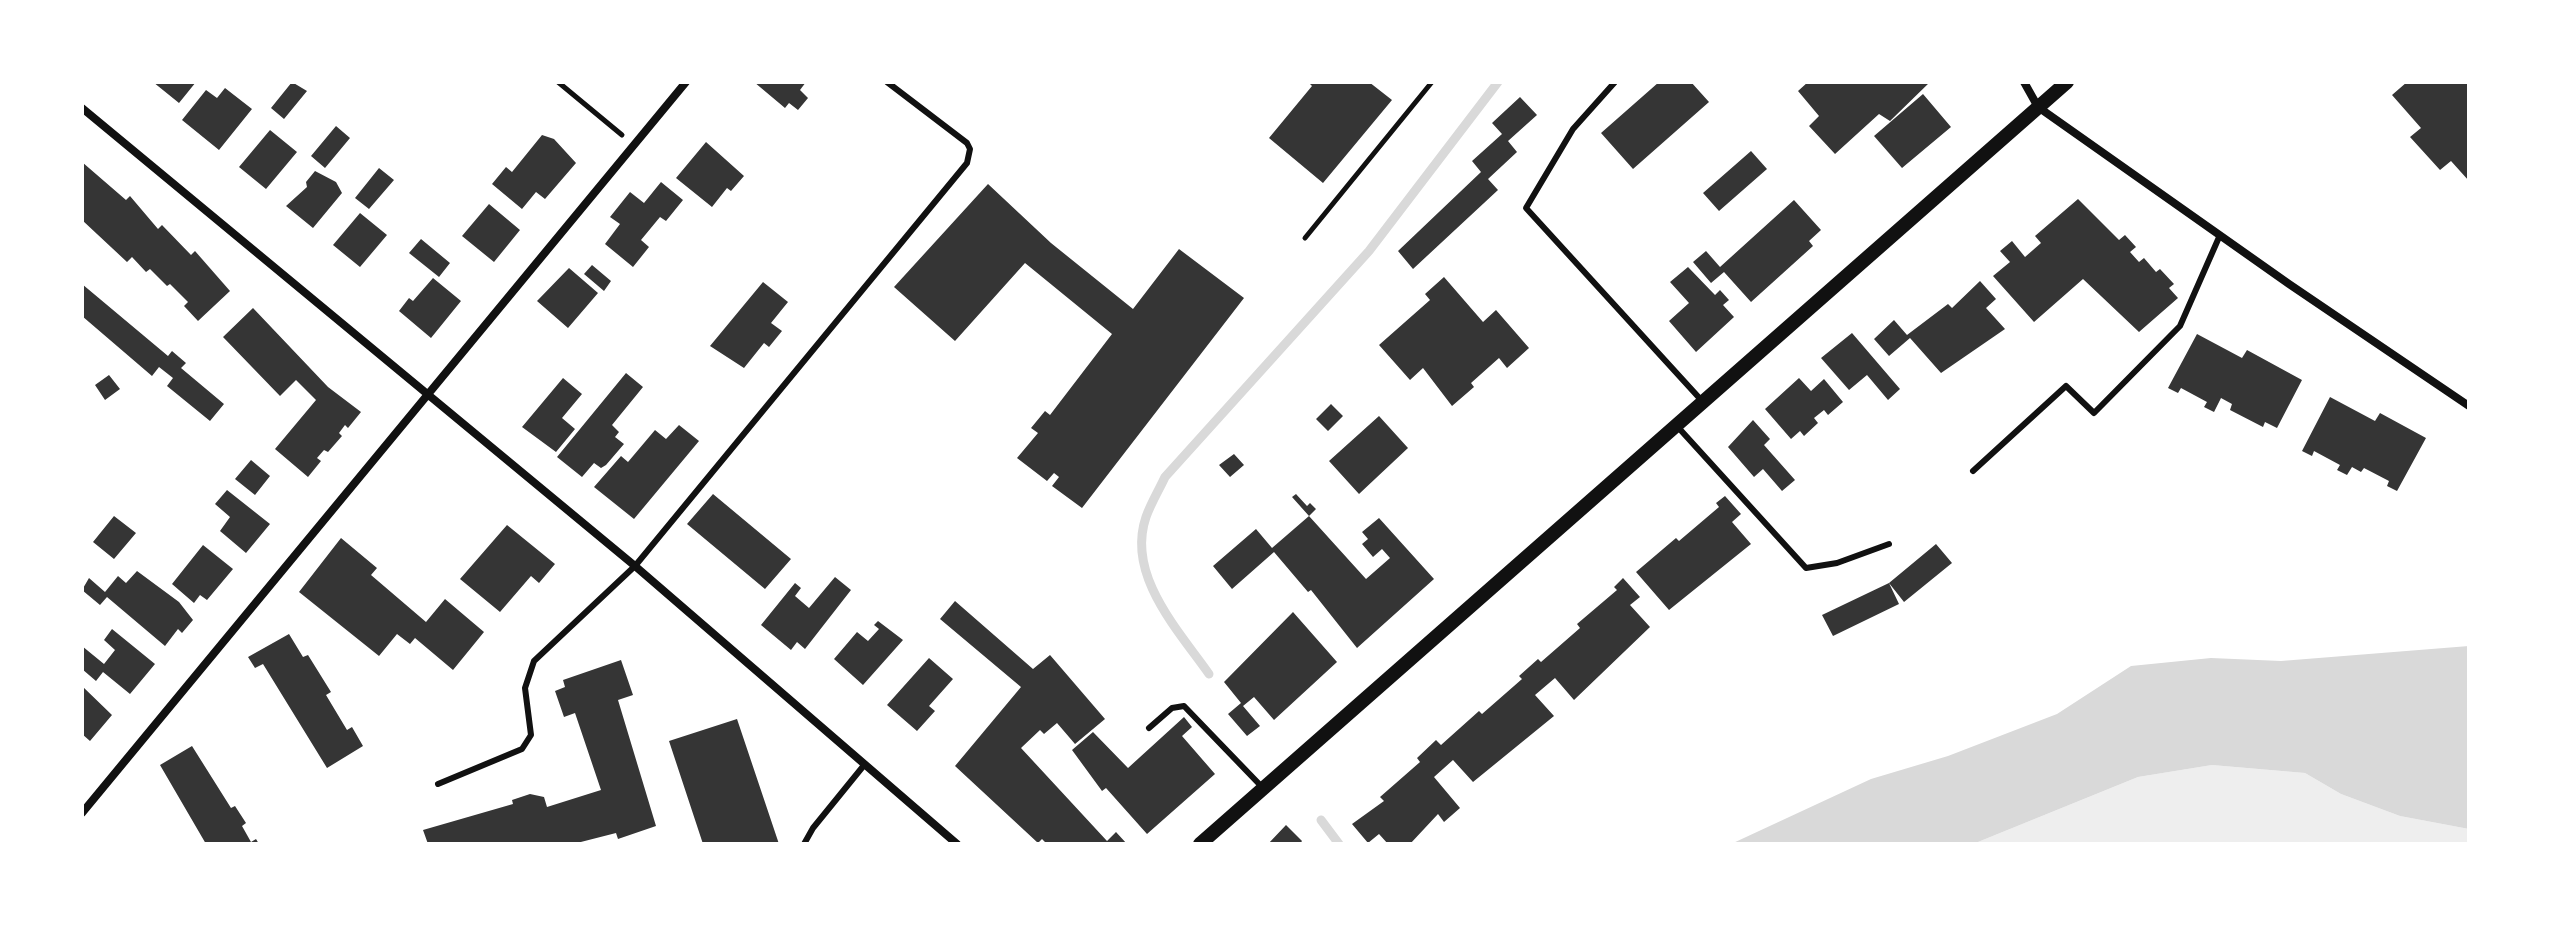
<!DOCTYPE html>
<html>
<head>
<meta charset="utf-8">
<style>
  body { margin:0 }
  #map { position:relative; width:2551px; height:926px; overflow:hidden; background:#fff; font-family:Manrope,sans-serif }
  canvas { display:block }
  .frame { position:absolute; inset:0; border:84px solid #fff; pointer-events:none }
</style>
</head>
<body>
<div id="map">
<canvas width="2551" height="926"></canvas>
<div class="frame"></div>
</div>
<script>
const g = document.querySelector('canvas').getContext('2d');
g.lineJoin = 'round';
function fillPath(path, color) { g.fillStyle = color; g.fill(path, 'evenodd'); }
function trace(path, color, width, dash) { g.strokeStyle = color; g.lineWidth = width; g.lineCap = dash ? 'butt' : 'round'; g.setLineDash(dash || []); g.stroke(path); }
const green = new Path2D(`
  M2212,765L2305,773L2341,794L2400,816L2469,829V844H1973L2138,777Z`);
const water = new Path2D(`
  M2469,646V829L2400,816L2341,794L2305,773L2212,765L2138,777L1973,844H1731L1871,779L1948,756L2057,714L2131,666L2211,658L2281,661Z`);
const stream = new Path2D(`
  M1209,674C1178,630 1126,575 1146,517C1151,503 1159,490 1165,477L1369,251L1498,82
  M1321,820L1339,844`);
const building = new Path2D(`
  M153,82H196L179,103Z
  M292,82L307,91L284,119L271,108Z
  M754,82H806L800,90L808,98L798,110L789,103L785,108Z
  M1308,82H1369L1392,100L1323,183L1269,138L1312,86Z
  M1659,82H1691L1709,102L1633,169L1601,133Z
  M1808,82H1930L1890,121L1879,114L1835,154L1809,126L1819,116L1798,91Z
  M2407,82H2469V181L2451,161L2440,170L2410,137L2421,128L2392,95Z
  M225,88L252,109L219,150L182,120L206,90L217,98Z
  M1923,94L1951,127L1902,168L1874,136Z
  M1520,97L1537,115L1508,141L1517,152L1488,179L1498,190L1413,269L1398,251L1481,172L1472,161L1502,134L1492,123Z
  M336,126L350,138L325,168L311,156Z
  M270,130L297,152L266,189L239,167Z
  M542,135L554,139L576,163L545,199L536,192L522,209L492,184L506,167L512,172Z
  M706,142L744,176L731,191L727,188L712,207L676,178Z
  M1751,151L1767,169L1719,211L1703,193Z
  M82,162L126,200L130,196L158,229L162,225L191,255L195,251L230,291L198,321L184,306L188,302L170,284L167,286L150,269L146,272L132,257L127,262L82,220Z
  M379,168L394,180L369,209L355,198Z
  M315,171L336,182L342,193L313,228L286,206L307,187L306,182Z
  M661,182L683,200L666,221L660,217L641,240L649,247L633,267L605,244L620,224L610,217L630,192L644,203Z
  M988,184L1051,243L1133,309L1179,249L1244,298L1082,508L1052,486L1059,477L1054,473L1047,481L1017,458L1038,433L1031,428L1045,411L1050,415L1112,334L1025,263L955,341L894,287Z
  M2078,199L2119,240L2125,235L2136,247L2130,252L2139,262L2144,258L2156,272L2160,269L2174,284L2169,288L2178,298L2139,332L2083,279L2034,322L1993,276L2010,262L2000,251L2012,241L2025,257L2041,243L2035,236Z
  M1794,200L1821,230L1809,241L1813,246L1751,302L1724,272L1711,283L1693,262L1706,251L1720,267Z
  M489,204L520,230L494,262L462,236Z
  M360,213L387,235L360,267L333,245Z
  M421,239L450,263L439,277L409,253Z
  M592,265L611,281L604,291L584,274Z
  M1688,267L1715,295L1720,290L1729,300L1723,305L1734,317L1696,352L1669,321L1689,303L1670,282Z
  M569,268L598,293L568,328L537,301Z
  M1444,277L1483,322L1496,310L1529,348L1507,368L1499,358L1471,383L1474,387L1452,406L1423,368L1410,380L1379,345L1430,300L1425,294Z
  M433,278L461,301L431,338L399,311L409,298L413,301Z
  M1980,281L1996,299L1986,308L2005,329L1941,373L1910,338L1889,356L1874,339L1894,320L1907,335L1948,304L1952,308Z
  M763,282L788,302L771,323L782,331L769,347L764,343L744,368L710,346Z
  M82,284L168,356L172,351L186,363L181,368L224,404L210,421L167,386L173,378L159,367L152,376L82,316Z
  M253,308L328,387L361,412L348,428L345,425L339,433L342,436L328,452L324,450L317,458L321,461L308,477L275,449L316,400L296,380L280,396L223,337Z
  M1852,333L1900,389L1888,400L1867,375L1849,390L1821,358Z
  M2197,334L2242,358L2247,350L2302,380L2277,428L2265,422L2263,427L2230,410L2232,404L2221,398L2214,412L2204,407L2207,402L2181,388L2178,393L2168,388Z
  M626,373L643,387L612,425L619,432L615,437L624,444L606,465L601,468L594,463L582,477L557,457Z
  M109,375L120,389L105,400L95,385Z
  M563,378L582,394L562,418L575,429L556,452L522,427Z
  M1799,378L1811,391L1824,379L1843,402L1828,415L1824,410L1814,418L1818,423L1804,436L1800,431L1791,439L1765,409Z
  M2330,397L2375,421L2380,413L2426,438L2397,491L2387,486L2389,481L2364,468L2361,472L2352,467L2347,475L2337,470L2340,465L2314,451L2312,456L2302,451Z
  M1331,404L1343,416L1328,431L1316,419Z
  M1379,416L1408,448L1359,494L1329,461Z
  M1753,420L1770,439L1764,445L1795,480L1782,491L1763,469L1754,477L1728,447Z
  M679,425L699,441L634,519L594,487L621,456L628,462L655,430L666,439Z
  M1234,454L1244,465L1230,477L1219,465Z
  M251,460L270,476L255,495L235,479Z
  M227,490L270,524L246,553L220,531L230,517L215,504Z
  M713,494L791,559L765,589L687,524Z
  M1296,494L1307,506L1310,503L1316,509L1309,516L1292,497Z
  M1725,496L1741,514L1732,522L1751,544L1669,610L1636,572L1676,538L1679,541L1719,507L1716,503Z
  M114,516L136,533L114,559L93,542Z
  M1309,516L1366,579L1390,558L1382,549L1373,557L1362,544L1368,539L1362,532L1379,518L1434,579L1357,648L1311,590L1308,592L1274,552L1232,589L1213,566L1256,529L1272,548Z
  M507,525L555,564L539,583L531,576L500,612L460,579Z
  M341,538L377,568L371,575L426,622L445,599L484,632L453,670L415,638L410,644L397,634L379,656L299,592Z
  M1936,544L1952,563L1904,602L1889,583L1899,604L1833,636L1822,615L1889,583Z
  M203,545L233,569L207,600L200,595L194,603L172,584Z
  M137,571L179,602L193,620L182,633L178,629L165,646L107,597L100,605L82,590L89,578L105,592L118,576L126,583Z
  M835,577L851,590L805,649L797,642L791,650L761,625L795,583L801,588L795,596L809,608Z
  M1623,578L1640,597L1630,605L1650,627L1574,700L1555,678L1535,695L1554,716L1473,782L1453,760L1434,777L1460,808L1444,822L1438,814L1410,844H1388L1379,834L1368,843L1352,824L1384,801L1380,797L1420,762L1417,758L1436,740L1441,745L1479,711L1482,714L1522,679L1519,676L1538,659L1541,662L1580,628L1577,624L1617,590L1614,587Z
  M955,601L1033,669L1050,655L1105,719L1075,744L1057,723L1044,734L1040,730L1021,748L1107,841L1116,832L1127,844H1047L1042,839L1038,843L955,766L1021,687L940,619Z
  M1293,612L1337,662L1274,720L1254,697L1243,706L1260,726L1247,736L1228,714L1241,703L1224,682Z
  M878,621L903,640L863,685L834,659L857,632L868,641L879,629L874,625Z
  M112,629L155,664L130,694L103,672L96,681L82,669V646L104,664L115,650L104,640Z
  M289,634L303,657L308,655L331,692L326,695L347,730L352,727L363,746L327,768L263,664L255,668L248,657Z
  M929,658L953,679L929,706L935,711L917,731L887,705Z
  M621,660L633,695L618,700L656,826L618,839L616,833L573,844H428L423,830L513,804L512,800L530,794L544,797L547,807L601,790L575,713L564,717L555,691L565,687L563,680Z
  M82,686L112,715L90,741L82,734Z
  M1184,717L1192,727L1182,736L1215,774L1147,834L1106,788L1102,791L1072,750L1093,732L1128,768Z
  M737,719L779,844H703L669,741Z
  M192,746L231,808L235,806L246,823L242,826L251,842L256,839L259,844H206L160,765Z
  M1286,825L1302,841L1300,844H1268Z`);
const path = new Path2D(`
  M558,82L622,135
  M1305,238L1432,82`);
const service = new Path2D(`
  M1615,82L1573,129L1526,208L1703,402
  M1676,425L1806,568L1837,563L1889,544
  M1973,471L2066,386L2094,413L2180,326L2220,235
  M1149,728L1172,708L1184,706L1263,788
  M438,784L522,749L531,735L525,688L534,661L635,566L967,163L970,149L967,143L887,82
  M804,844L813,828L865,764`);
const minor = new Path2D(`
  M2024,82L2038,107L2289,284L2469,406
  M82,108L635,566L957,844
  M82,813L686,82`);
const tertiary = new Path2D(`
  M1200,844L2067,82`);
fillPath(green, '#eee');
fillPath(water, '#d9d9d9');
trace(stream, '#d9d9d9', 9);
fillPath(building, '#353535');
trace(path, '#111', 5);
trace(service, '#111', 6);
trace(minor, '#111', 8);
trace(tertiary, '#111', 14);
</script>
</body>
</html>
